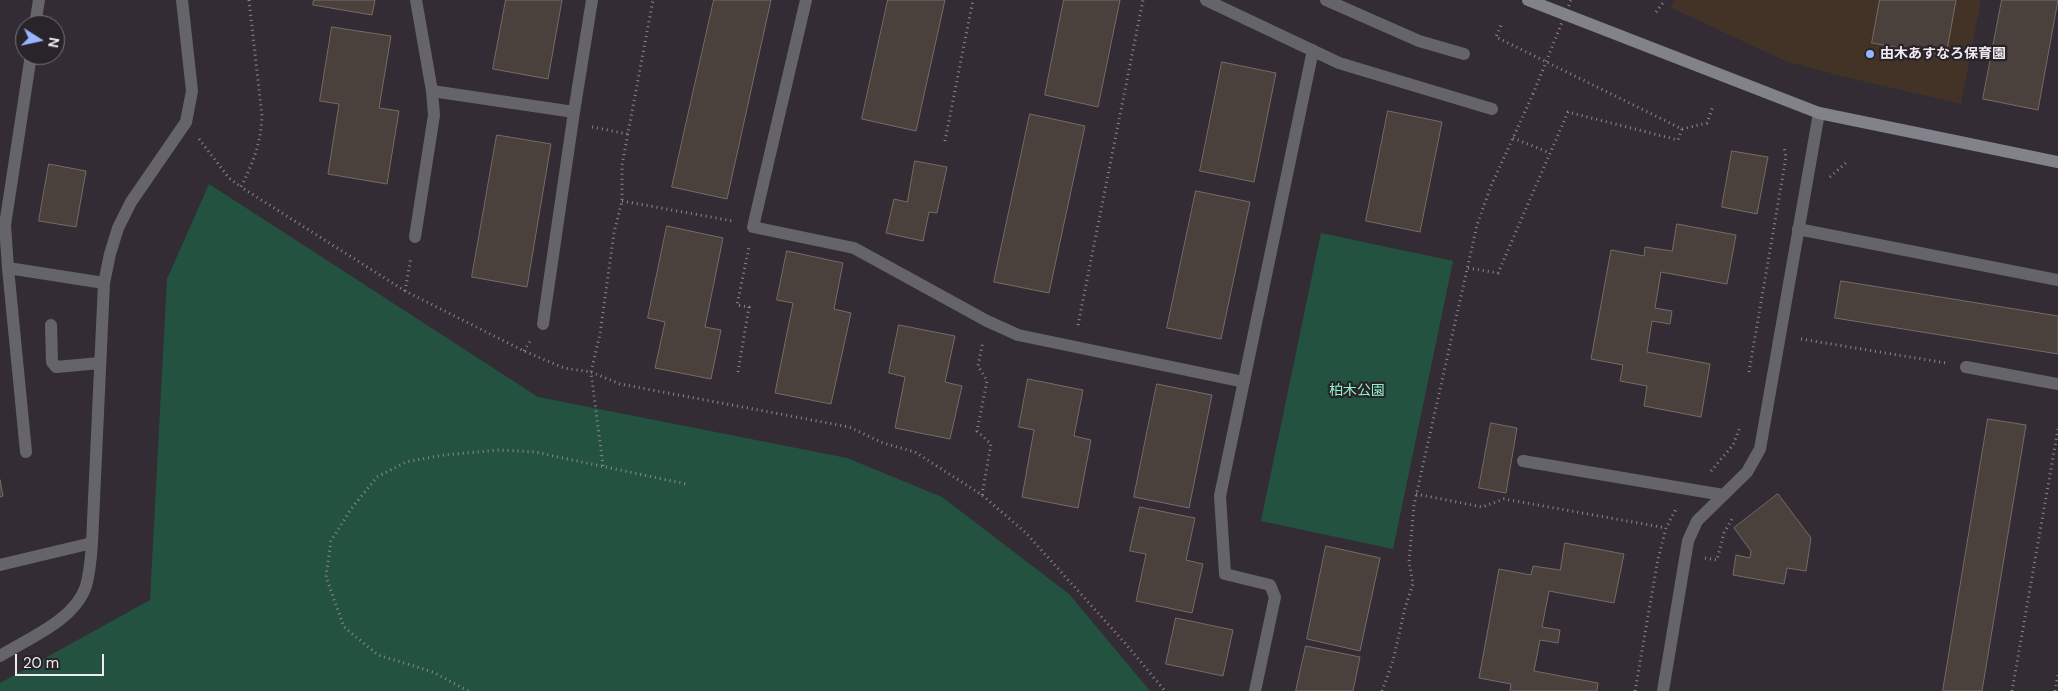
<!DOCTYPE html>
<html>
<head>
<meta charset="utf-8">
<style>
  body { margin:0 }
  #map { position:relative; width:2058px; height:691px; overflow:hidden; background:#332c34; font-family:"DM Sans",sans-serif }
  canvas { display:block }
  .north { position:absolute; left:15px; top:15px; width:50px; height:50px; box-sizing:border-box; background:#29232a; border:1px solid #787379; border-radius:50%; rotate:100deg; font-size:14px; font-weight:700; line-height:20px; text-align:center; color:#efeaef }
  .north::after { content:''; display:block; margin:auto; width:18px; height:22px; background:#98b5fd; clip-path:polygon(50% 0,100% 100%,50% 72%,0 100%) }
  .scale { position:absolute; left:15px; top:654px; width:89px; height:22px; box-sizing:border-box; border:2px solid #efeaef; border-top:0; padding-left:6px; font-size:15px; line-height:18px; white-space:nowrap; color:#efeaef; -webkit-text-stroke:4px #29232a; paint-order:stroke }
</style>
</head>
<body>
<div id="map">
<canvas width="2058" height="691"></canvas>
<div class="north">N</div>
<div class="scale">20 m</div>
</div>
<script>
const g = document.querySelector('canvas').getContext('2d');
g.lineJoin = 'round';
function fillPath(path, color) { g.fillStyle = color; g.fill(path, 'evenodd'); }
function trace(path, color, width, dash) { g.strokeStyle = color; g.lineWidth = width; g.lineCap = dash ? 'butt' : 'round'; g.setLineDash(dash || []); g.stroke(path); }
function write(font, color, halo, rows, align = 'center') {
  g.font = font + ' "DM Sans","Noto Sans JP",sans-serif'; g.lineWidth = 4.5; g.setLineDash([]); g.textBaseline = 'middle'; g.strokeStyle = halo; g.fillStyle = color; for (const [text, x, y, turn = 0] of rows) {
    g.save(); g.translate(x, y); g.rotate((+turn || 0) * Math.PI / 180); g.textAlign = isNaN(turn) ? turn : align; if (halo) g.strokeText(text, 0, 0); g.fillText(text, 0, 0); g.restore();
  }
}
const education = new Path2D(`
  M1675,0H1981L1961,104L1841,76L1785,61L1670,7Z`);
const green = new Path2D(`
  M209,184L538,397L847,458L942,497L1069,594L1150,691H0V683L150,600L167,279Z
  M1321,233L1453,261L1393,549L1261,521Z`);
const building = new Path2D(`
  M314,0H375L372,15L313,5Z
  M506,0H562L548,79L493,69Z
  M714,0H771L727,199L672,187Z
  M888,0H945L916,131L862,119Z
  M1064,0H1120L1098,107L1045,95Z
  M1880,0H1956L1946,56L1872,43Z
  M2002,0H2058L2038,110L1983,99Z
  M332,27L391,36L379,108L399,111L387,184L328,174L339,104L320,101Z
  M1222,62L1276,73L1254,182L1200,171Z
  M1388,111L1442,122L1420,232L1366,221Z
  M1030,114L1085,126L1049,293L994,282Z
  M497,135L551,144L527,287L472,277Z
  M1732,151L1768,157L1757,214L1722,207Z
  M915,161L947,167L937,213L929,212L923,241L886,233L894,199L907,202Z
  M49,164L86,171L76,227L39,221Z
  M1196,191L1250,202L1221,339L1167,328Z
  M1677,224L1736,235L1727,284L1661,272L1655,308L1672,311L1670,324L1652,321L1647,352L1710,364L1701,417L1644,406L1647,386L1620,381L1623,365L1591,359L1611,250L1644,256L1645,247L1672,251Z
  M667,226L723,238L705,327L721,330L711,379L655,368L665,322L648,318Z
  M787,251L843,263L834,309L851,313L831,404L775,393L793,303L777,300Z
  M1841,281L2058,316V354L1835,318Z
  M899,325L955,336L945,382L962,386L950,439L895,428L905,377L889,373Z
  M1028,379L1083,390L1074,436L1091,440L1078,508L1022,497L1034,430L1019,427Z
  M1157,384L1212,395L1189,508L1134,497Z
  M1988,419L2026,425L1982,691H1943Z
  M1491,423L1517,428L1506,493L1479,488Z
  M0,480L3,496L0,497Z
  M1778,494L1811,538L1806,571L1787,568L1784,584L1733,575L1736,555L1750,558L1751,551L1734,528Z
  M1140,507L1195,518L1186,560L1203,564L1192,613L1136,601L1146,554L1130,551Z
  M1565,543L1624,554L1614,603L1549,591L1542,627L1560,630L1558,643L1540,640L1534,671L1598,683L1597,691H1510L1511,684L1479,678L1499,569L1531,575L1533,566L1560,570Z
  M1326,546L1380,558L1360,651L1307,639Z
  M1176,618L1233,630L1223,676L1166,664Z
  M1306,646L1360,657L1353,691H1296Z`);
const path = new Path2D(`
  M249,0L262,116C261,143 253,163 241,187L405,291L524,351L564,368L591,372L620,384L849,427L883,443L915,452L982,495L1026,533L1125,643L1165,691
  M1656,12L1665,0
  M592,127L628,134
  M1682,129L1707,123L1713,106
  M1513,138L1550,153
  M199,139L229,178L241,187
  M945,141L973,0
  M1830,177L1848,161
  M622,201L733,221
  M1468,268L1498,273L1568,112L1678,140L1682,129L1496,37L1502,23
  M405,291L411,257
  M1078,325L1143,0
  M1801,339L1946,363
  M524,351L531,340
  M738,372L749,307L737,305L749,247
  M1749,372L1786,157L1784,146
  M603,466L591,372L600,334L614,233L622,201V165L653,0
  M1711,471L1733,445L1740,427
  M1416,494L1482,507L1504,499L1666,528
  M982,495L991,444L977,431L987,381L978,366L983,341
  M1705,558L1717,560L1724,533L1732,519
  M468,691L433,672L378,655L344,627L326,577L331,541L351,509L377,477L406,462L444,455L499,450L535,452L686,484
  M1382,691L1393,661L1405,608L1413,584L1409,562L1414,505L1477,225L1491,186L1533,94
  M1635,691L1658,559L1666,528L1676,509
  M2012,691L2058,429
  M2055,691L2058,675`);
const lane = new Path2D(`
  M416,0L432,91L574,112L592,0
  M806,0L753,227L854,248L987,321L1018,335L1244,382
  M1206,0L1339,63L1492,109
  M1326,0L1419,41L1464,54
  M35,25L39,0
  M1798,229L2058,280
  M415,237L434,115L432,91
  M8,268L104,283
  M543,324L574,112
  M51,325L52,362L56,367L100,363
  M1966,367L2058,384
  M26,452L8,268L5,225L31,55
  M1523,461L1723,495
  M0,565L92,543
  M0,656C29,638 75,620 86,586C90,572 91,558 92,543L104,283L110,254L118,228L131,202L186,122L192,91L182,0
  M1255,691L1275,597L1270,585L1225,574L1220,496L1313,50
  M1663,691L1688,541L1697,521L1747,472L1760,449L1819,113`);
const secondary = new Path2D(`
  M1528,0L1819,113L2058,162`);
const pathBridge = new Path2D(`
  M1533,94L1571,0`);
const markers = [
  [1870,54,5,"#98b5fd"]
];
const poiNames = [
  ["由木あすなろ保育園",1880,54]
];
const parkNames = [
  ["柏木公園",1357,391]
];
fillPath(education, '#433327');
fillPath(green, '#235340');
fillPath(building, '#4a403c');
trace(building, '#776b67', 1);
trace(path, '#8d878d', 3, [1, 4]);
trace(lane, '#656569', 12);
trace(secondary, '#82838a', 12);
trace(pathBridge, '#8d878d', 3, [1, 4]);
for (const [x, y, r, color] of markers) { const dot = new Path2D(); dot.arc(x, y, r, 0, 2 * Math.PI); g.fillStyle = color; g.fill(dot); trace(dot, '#29232a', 2); }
write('bold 14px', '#efeaef', '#29232a', poiNames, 'left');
write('14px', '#8cf4c8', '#29232a', parkNames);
</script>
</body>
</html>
